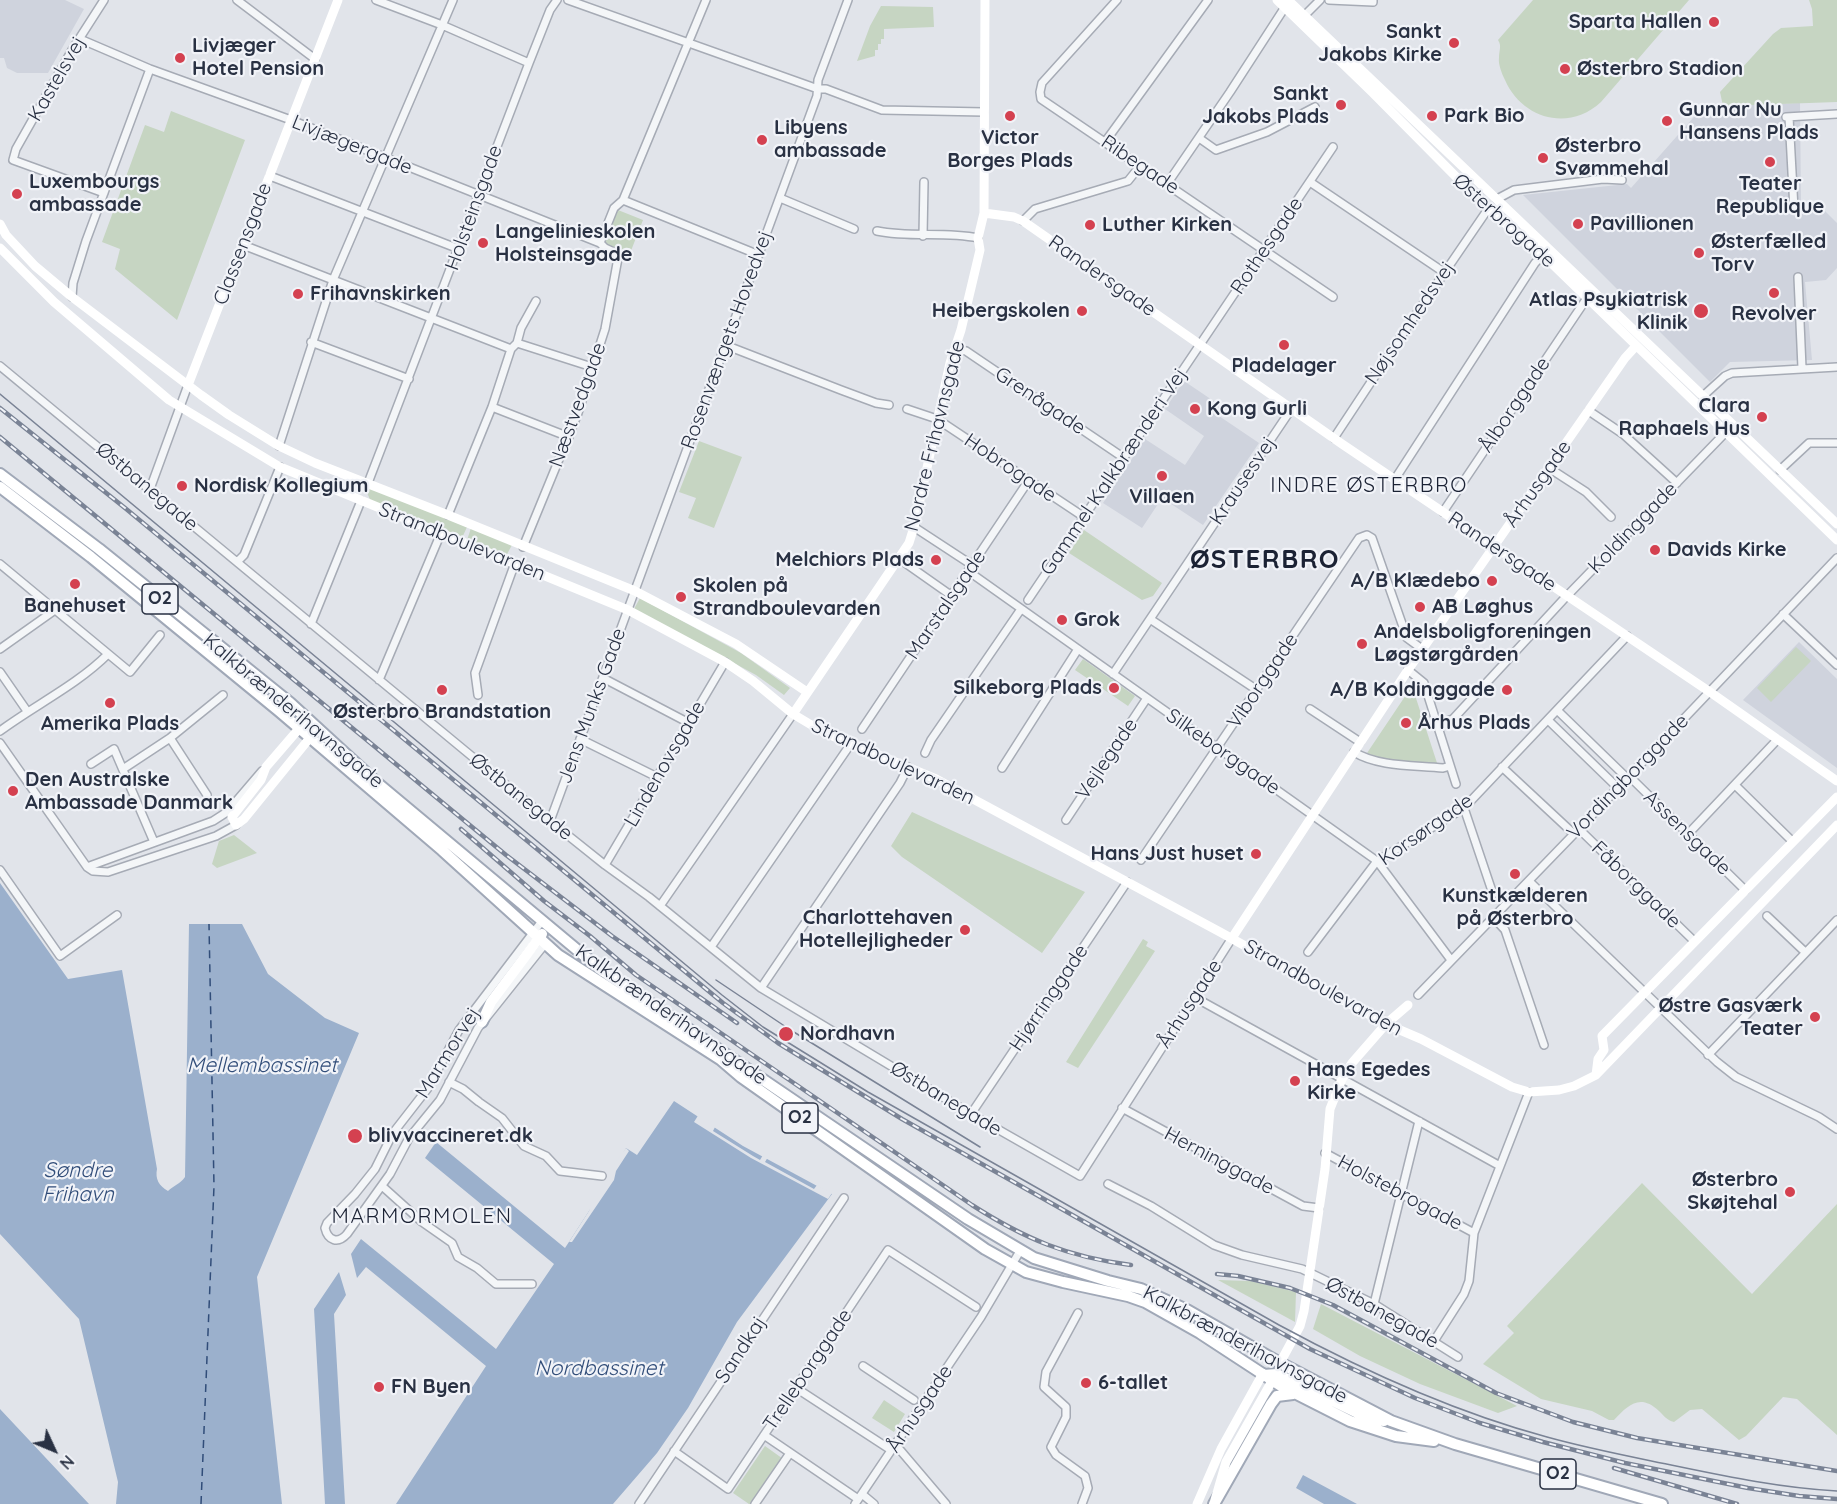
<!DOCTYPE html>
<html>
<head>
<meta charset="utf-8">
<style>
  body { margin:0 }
  #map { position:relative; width:1837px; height:1504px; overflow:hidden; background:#e1e4ea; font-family:Quicksand,sans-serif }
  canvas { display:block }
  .north { position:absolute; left:24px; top:1420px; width:60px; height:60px; -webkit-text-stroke:4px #f1f3f8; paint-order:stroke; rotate:134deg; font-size:16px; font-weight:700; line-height:24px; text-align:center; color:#293143 }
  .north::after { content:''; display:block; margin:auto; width:21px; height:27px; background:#293143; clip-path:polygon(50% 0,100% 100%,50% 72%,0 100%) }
</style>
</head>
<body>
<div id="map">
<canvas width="1837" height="1504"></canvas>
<div class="north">N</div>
</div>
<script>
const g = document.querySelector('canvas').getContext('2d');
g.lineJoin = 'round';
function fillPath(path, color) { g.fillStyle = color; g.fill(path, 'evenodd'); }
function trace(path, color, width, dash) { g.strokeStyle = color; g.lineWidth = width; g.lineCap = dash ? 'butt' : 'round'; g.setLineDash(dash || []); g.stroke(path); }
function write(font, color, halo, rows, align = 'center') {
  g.font = font + ' Quicksand,sans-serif'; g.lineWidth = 4.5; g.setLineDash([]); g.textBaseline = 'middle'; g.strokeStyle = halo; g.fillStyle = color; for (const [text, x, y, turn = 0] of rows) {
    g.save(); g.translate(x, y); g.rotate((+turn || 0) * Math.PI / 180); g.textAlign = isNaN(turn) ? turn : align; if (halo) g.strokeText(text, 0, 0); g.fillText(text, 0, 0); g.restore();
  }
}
const built = new Path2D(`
  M0,0H65L84,9L48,73H17L7,68L4,58H0Z
  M1800,103L1801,206L1821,207L1837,223V268L1826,280L1805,282L1812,360L1730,362L1710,382L1523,195L1627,184L1631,188L1700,110L1723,106Z
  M1184,381L1224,408L1219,416L1259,443L1203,525L1162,498L1142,528L1103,503L1145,439L1185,465L1204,436L1165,409Z
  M1799,642L1837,679V768L1743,700Z`);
const green = new Path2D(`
  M1533,0H1689L1601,102C1569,132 1522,119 1505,80C1502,74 1498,64 1499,58C1499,50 1502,46 1498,40Z
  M1809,0H1837V102L1723,106L1720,92L1773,34L1781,28L1813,26L1812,9Z
  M881,6L933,7L934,27L884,29V39H881V44H878V50H875V56L857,61L870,26Z
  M171,111L245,140L177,320L115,269L120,249L102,242L145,125L164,132Z
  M618,210L643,220L627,261L623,260L618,250L607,246L604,243Z
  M699,441L742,457L714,528L688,518L696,498L679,492Z
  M368,486L467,527L462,538L371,502L366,490Z
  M471,528L512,545L506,556L467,540Z
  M1084,530L1162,583L1153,596L1142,600L1069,553Z
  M640,598L741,653L790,688L784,695L756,675L634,609Z
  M1796,647L1811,661L1771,702L1757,688Z
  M1083,659L1135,696L1128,706L1075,670Z
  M1410,689H1413L1438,766L1365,756Z
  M912,812L1085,892L1042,953L902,857L891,846Z
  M234,835L257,853L217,868L212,864L219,841Z
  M1143,939L1148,942L1146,946L1155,951L1078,1068L1066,1062Z
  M1642,1183L1752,1294L1837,1204V1435L1797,1399L1783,1397L1746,1436L1739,1440L1702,1409L1690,1410L1674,1422C1667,1420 1664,1416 1659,1411C1640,1393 1628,1405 1614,1420H1609L1592,1411L1541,1399L1483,1364L1514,1333L1507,1326Z
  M1218,1280L1250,1281L1296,1292L1295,1322Z
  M1321,1304L1517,1406L1498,1413L1420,1384L1360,1356L1313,1329Z
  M884,1400L905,1414L894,1432L872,1418Z
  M765,1446L786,1461L757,1504H749L733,1493Z`);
const water = new Path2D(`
  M0,883L68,979L122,970L157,1169C155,1179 159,1186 168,1191C173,1186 180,1184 185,1177L189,924H242L268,974L325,1018L359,1033L257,1277L282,1504H116L118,1482L79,1319L0,1234Z
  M674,1101L743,1146L832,1194L737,1322L688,1408L657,1453L613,1504H396L486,1366L366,1267L357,1278L351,1254L361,1239L496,1349L554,1264L425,1158L436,1142L565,1248L589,1211L626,1148L637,1155Z
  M339,1272L346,1295L334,1314L345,1504H325L314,1309Z
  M0,1409L89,1504H0Z
  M1303,1475L1357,1504H1324L1296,1488Z`);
const pier = new Path2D(`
  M699,1114L716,1125L713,1131L753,1156L760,1160L763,1155L768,1157L765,1162L814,1189L817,1185L832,1193L828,1199L751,1158L694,1122Z
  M626,1148L629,1151L616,1171L614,1180L572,1242H569L589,1211L593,1199L606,1175Z`);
const ferry = new Path2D(`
  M201,1504L214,1186L209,924`);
const street = new Path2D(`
  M104,0L72,50L16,149L13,160L104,193
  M237,0L315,59
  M376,0L442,25L529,63
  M568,0L818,89H826L882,110L984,112
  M706,0L623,200L759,255
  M1117,0L1042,83L1040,92L1041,99L1333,297
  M1329,0L1373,2V0
  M1303,17L1320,0
  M80,39L150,69L291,120L600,243L605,248L616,253L618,258L605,329L578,413L523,547
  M1786,117L1837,114
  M1789,117L1794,209
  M1199,138L1216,150L1267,132L1315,107
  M1105,142L1208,0
  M270,176L459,249
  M1310,182L1445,273
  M1167,184L1230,92L1287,4
  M780,198L854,229
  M1497,199L1514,190L1603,179L1622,180
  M1023,221L1035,209L1128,181L1140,166
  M877,231C910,238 945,231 978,238
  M923,236L924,182
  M600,243L614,208L623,200
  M243,245L511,349L517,343L592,367
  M1798,277L1802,368
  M72,297L73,283L86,241L150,69
  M311,342L409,379
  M517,343L521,328L536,301
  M725,345L841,390L876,403L889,405
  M955,349L966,351L1124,458
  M0,366L550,821L605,865L649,897L761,988L971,1114L1080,1176L1232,938
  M1703,396L1725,376L1732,373L1837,367
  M492,407L569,437
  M907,409L937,419L1084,517
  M1589,411L1623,434L1677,483
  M1334,438L1406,329L1488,209
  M279,446L333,280L453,0
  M1549,468L1586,492L1611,517
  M1780,470L1809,443H1837
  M1395,479L1535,263L1543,255
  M368,483L529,63L550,10L557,0
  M150,489L188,385
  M1443,512L1587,298
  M448,515L492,407L511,349
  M914,527L972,565
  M898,558L952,596
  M237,562L244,555L280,467
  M0,564L130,672L160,635
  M968,571L1377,861L1451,960
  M1028,600L1333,147
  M1783,614L1837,665
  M1150,619L1257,690
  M311,624L361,501
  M0,649L55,610
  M1408,670L1424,683L1456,784
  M0,672L27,711
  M1113,674L1292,408
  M603,678L689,723
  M379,680L441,533
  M478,695L475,673L515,563
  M1310,709L1360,742
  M1557,710L1627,778
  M1548,720L1618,788
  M1438,724L1453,719L1563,600L1726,432
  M862,729L1029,480
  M0,731C35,705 77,685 108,654
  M170,738L207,795
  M580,739L657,777
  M0,743L87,867L93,871L108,872L216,836L236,825
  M1354,752C1378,767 1415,765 1443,768L1450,766
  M925,753L931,740L1021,609
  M91,764L114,749L154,842
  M1502,767L1574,834
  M1002,768L1078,649
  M123,769L170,738L223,695
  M1629,776L1745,890
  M1735,785L1792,841
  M1464,808L1493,894
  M1066,820L1147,698
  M550,821L817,96L818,80L848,0
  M1579,829L1694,941
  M1688,834L1777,740
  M1141,860L1359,538L1367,535L1372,538L1407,638L1422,649
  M605,865L725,662
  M87,867L213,821L227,812L262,771
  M0,870L60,956L117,915
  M1529,881L1717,1062L1736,1077L1819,1117L1837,1129
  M660,906L793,714
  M1767,916L1805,952
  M1493,917L1505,930L1544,1045
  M542,921L459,1030L428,1088L393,1133L375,1169L355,1194L327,1223L325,1228C328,1241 338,1244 347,1234L390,1174L409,1138L440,1100L478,1028L545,944
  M711,947L850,745
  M1308,952L1377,861L1464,808L1627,636
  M761,988L900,783L908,767
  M1418,995L1574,834L1837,558
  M1194,997L1500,1166
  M1708,1055L1837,920
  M449,1082L463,1089L479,1102L502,1118L524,1146L546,1156L560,1171L602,1176
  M1122,1108L1303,1206L1319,1208
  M971,1114L1127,882
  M1325,1153L1474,1233
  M1108,1184L1151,1206L1214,1245L1242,1255L1302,1269L1374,1304L1458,1357
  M382,1186L422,1222L452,1243L458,1257L477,1268L496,1284H532
  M1374,1304L1419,1121
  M1078,1313L1046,1372L1044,1387L1066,1407V1417L1051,1447L1056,1455L1085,1476L1088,1488L1082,1504
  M1434,1341L1464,1294L1469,1281L1474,1233L1529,1092
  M863,1366L914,1400
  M796,1388L891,1450
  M764,1435L858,1499
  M895,1444L946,1504
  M674,1451L728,1489L888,1250L976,1307
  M862,1494L874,1504
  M639,1504L844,1198
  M755,1504L790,1453
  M855,1504L981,1317L1020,1251`);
const secondary = new Path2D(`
  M1277,0L1372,92L1488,209L1543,255L1837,540
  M1288,0L1837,524
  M984,213L1014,217L1023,221L1342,444L1710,692L1837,781
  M0,224L6,235L35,266L72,297L201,395L229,415L279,446L315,463L448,515L635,591L736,644L807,692
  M0,248L54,302L169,400L280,467L628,610L725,662L753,681L793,714L823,732L936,779L1220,932L1386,1024L1421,1039L1512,1087L1529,1092L1559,1090L1574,1086L1596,1075L1837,825
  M188,385L338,0
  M793,714L909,543L914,527L950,363L961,330L980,250L978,238L984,213L985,0
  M303,724L266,767L261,780L232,817L236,825L244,819L313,734
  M1232,938L1408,670L1625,358L1636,346
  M1596,1075L1598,1059L1604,1050L1602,1036L1837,797
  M1280,1363L1300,1326L1304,1311L1325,1169L1330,1109L1342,1079L1352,1063L1386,1024L1408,1005
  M1215,1500L1226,1462L1272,1381
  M1197,1504L1221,1449L1262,1375`);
const primary = new Path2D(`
  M0,474L99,549L290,703L376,782L600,969L968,1219L1034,1258L1108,1281L1141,1289L1187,1310L1280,1363L1391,1421L1455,1444L1662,1504
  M0,487L91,557L279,711L442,850L558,955L720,1059L741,1077L985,1249L1026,1272L1063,1282L1128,1296L1145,1302L1200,1333L1281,1386L1350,1421L1396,1436L1434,1441
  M482,1022L491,1002L542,934
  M1263,1375L1277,1374L1370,1419L1384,1421
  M1214,1504L1271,1404L1277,1396L1293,1394`);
const tram = new Path2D(`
  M0,394L722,995L763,1027L868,1092L1279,1325C1364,1371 1454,1412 1547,1437C1590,1449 1633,1457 1676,1466C1729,1477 1782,1488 1837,1491
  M716,980L789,1029L980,1147`);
const rail = new Path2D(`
  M0,408L125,508L723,1003L778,1043L902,1119L1310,1349L1415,1398L1480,1423L1543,1442L1625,1463L1748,1488L1799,1496L1837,1499
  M0,437L506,855L612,936L737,1023
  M461,829L544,901L590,936L636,975L972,1205C1025,1239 1068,1257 1131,1265
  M1217,1274L1238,1276L1290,1288L1333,1305L1496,1393L1573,1422L1637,1438L1837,1471
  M1614,1468L1737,1504`);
const markers = [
  [1714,22,6,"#d44150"],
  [1454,43,6,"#d44150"],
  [180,58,6,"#d44150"],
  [1565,69,6,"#d44150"],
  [1341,105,6,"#d44150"],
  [1010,116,6,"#d44150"],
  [1432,116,6,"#d44150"],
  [1667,121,6,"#d44150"],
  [762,140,6,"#d44150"],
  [1543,158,6,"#d44150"],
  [1770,162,6,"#d44150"],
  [17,194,6,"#d44150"],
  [1578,224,6,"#d44150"],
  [1090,225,6,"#d44150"],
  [483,243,6,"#d44150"],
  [1699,253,6,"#d44150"],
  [1774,293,6,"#d44150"],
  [298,294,6,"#d44150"],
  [1082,311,6,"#d44150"],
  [1701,311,8,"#d44150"],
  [1284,345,6,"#d44150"],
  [1195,409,6,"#d44150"],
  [1762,417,6,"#d44150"],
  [1162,476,6,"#d44150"],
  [182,486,6,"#d44150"],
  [1655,550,6,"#d44150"],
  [936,560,6,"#d44150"],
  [1492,581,6,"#d44150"],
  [75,584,6,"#d44150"],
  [681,597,6,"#d44150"],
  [1420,607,6,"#d44150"],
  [1062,620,6,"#d44150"],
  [1362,644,6,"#d44150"],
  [1114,688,6,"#d44150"],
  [442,690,6,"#d44150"],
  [1507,690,6,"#d44150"],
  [110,703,6,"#d44150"],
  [1406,723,6,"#d44150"],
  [13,791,6,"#d44150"],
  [1256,854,6,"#d44150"],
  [1515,874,6,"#d44150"],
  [965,930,6,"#d44150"],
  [1815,1017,6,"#d44150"],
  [786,1034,8,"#d44150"],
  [1295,1081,6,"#d44150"],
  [355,1136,8,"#d44150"],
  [1790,1192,6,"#d44150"],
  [1086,1383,6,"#d44150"],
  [379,1387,6,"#d44150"]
];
const shields = [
  [160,599,36],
  [800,1118,36],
  [1558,1474,36]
];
const shieldNames = [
  ["O2",160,599],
  ["O2",800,1118],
  ["O2",1558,1474]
];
const poiNames = [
  ["Sparta Hallen",1702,22,"right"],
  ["Sankt",1442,32,"right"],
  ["Jakobs Kirke",1442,55,"right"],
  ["Livjæger",192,46],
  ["Hotel Pension",192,69],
  ["Østerbro Stadion",1577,69],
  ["Sankt",1329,94,"right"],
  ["Jakobs Plads",1329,117,"right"],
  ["Gunnar Nu",1679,110],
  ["Hansens Plads",1679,133],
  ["Park Bio",1444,116],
  ["Libyens",774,128],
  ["ambassade",774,151],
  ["Victor",1010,138,"center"],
  ["Borges Plads",1010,161,"center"],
  ["Østerbro",1555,146],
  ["Svømmehal",1555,169],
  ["Luxembourgs",29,182],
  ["ambassade",29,205],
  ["Teater",1770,184,"center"],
  ["Republique",1770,207,"center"],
  ["Pavillionen",1590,224],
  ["Luther Kirken",1102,225],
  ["Langelinieskolen",495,232],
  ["Holsteinsgade",495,255],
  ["Østerfælled",1711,242],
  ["Torv",1711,265],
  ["Frihavnskirken",310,294],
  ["Atlas Psykiatrisk",1688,300,"right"],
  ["Klinik",1688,323,"right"],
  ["Heibergskolen",1070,311,"right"],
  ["Revolver",1774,314,"center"],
  ["Pladelager",1284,366,"center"],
  ["Clara",1750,406,"right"],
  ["Raphaels Hus",1750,429,"right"],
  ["Kong Gurli",1207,409],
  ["Nordisk Kollegium",194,486],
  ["Villaen",1162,497,"center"],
  ["Davids Kirke",1667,550],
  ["Melchiors Plads",924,560,"right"],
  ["A/B Klædebo",1480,581,"right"],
  ["Skolen på",693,586],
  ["Strandboulevarden",693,609],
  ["Banehuset",75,606,"center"],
  ["AB Løghus",1432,607],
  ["Grok",1074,620],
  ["Andelsboligforeningen",1374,632],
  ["Løgstørgården",1374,655],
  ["Silkeborg Plads",1102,688,"right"],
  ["A/B Koldinggade",1495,690,"right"],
  ["Østerbro Brandstation",442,712,"center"],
  ["Århus Plads",1418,723],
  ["Amerika Plads",110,724,"center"],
  ["Den Australske",25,780],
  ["Ambassade Danmark",25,803],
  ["Hans Just huset",1244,854,"right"],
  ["Kunstkælderen",1515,896,"center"],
  ["på Østerbro",1515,919,"center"],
  ["Charlottehaven",953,918,"right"],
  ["Hotellejligheder",953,941,"right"],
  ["Østre Gasværk",1803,1006,"right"],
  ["Teater",1803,1029,"right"],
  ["Nordhavn",800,1034],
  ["Hans Egedes",1307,1070],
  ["Kirke",1307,1093],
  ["blivvaccineret.dk",368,1136],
  ["Østerbro",1778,1180,"right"],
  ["Skøjtehal",1778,1203,"right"],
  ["6-tallet",1098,1383],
  ["FN Byen",391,1387]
];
const streetNames = [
  ["Kastelsvej",57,79,-60],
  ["Livjægergade",352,145,22],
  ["Ribegade",1140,165,34],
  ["Holsteinsgade",474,208,-70],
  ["Østerbrogade",1504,221,42],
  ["Classensgade",243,244,-69],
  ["Rothesgade",1267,246,-56],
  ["Randersgade",1102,276,35],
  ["Nøjsomhedsvej",1410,323,-56],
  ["Rosenvængets Hovedvej",727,340,-70],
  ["Grenågade",1040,401,34],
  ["Næstvedgade",578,405,-70],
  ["Ålborggade",1515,405,-56],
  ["Nordre Frihavnsgade",935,436,-76],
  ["Hobrogade",1010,468,34],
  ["Gammel Kalkbrænderi Vej",1114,472,-56],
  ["Krausesvej",1243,481,-56],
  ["Århusgade",1538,484,-55],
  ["Østbanegade",147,487,40],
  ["Koldinggade",1633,528,-46],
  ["Strandboulevarden",462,542,22],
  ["Randersgade",1502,552,34],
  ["Marstalsgade",946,605,-56],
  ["Viborggade",1263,681,-56],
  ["Jens Munks Gade",592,706,-70],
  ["Kalkbrænderihavnsgade",293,711,40],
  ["Silkeborggade",1223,752,35],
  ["Vejlegade",1107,759,-56],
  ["Strandboulevarden",893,762,25],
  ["Lindenovsgade",665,764,-60],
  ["Vordingborggade",1628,777,-46],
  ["Østbanegade",521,797,39],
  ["Korsørgade",1426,830,-35],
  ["Assensgade",1687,833,44],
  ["Fåborggade",1636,885,44],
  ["Strandboulevarden",1323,988,29],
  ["Hjørringgade",1049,998,-56],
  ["Århusgade",1190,1004,-57],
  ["Kalkbrænderihavnsgade",671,1015,35],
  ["Marmorvej",448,1053,-58],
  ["Østbanegade",946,1099,31],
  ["Herninggade",1219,1161,28],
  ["Holstebrogade",1400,1193,28],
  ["Østbanegade",1382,1313,29],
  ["Kalkbrænderihavnsgade",1245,1345,28],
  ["Sandkaj",741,1350,-57],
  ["Trelleborggade",808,1370,-56],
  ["Århusgade",920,1409,-56]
];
const neighbourhoodNames = [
  ["INDRE ØSTERBRO",1369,486],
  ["MARMORMOLEN",422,1217]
];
const waterNames = [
  ["Mellembassinet",262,1066],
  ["Søndre",78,1171],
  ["Frihavn",78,1195],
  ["Nordbassinet",599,1369]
];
const districtNames = [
  ["ØSTERBRO",1265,560]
];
fillPath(built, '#cfd3dd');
fillPath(green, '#c6d5c2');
fillPath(water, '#9bb0cc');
fillPath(pier, '#e1e4ea');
trace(ferry, '#314d79', 1.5, [8, 6]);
trace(street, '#a6abb5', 10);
trace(primary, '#a0a8b7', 14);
trace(street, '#f4f6f8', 7);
trace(secondary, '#fff', 9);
trace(primary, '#fff', 10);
trace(tram, '#7a8395', 1.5);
trace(rail, '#7a8395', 4.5);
trace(rail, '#f1f3f8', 2, [7]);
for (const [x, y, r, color] of markers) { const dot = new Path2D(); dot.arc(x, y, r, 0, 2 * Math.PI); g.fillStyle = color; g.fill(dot); trace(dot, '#f1f3f8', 2); }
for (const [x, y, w] of shields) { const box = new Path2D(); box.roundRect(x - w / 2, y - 15, w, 30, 4.5); g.fillStyle = '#f1f3f8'; g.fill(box); trace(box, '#293143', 1.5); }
write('bold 18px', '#293143', null, shieldNames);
write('bold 20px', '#293143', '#f1f3f8', poiNames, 'left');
write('20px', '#293143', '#f1f3f8', streetNames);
g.letterSpacing = '1.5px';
write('21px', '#1b2234', '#f1f3f8', neighbourhoodNames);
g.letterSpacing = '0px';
write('italic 21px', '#314d79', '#f1f3f8', waterNames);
g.letterSpacing = '1.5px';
write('bold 26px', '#1b2234', '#f1f3f8', districtNames);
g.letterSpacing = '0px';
</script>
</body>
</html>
